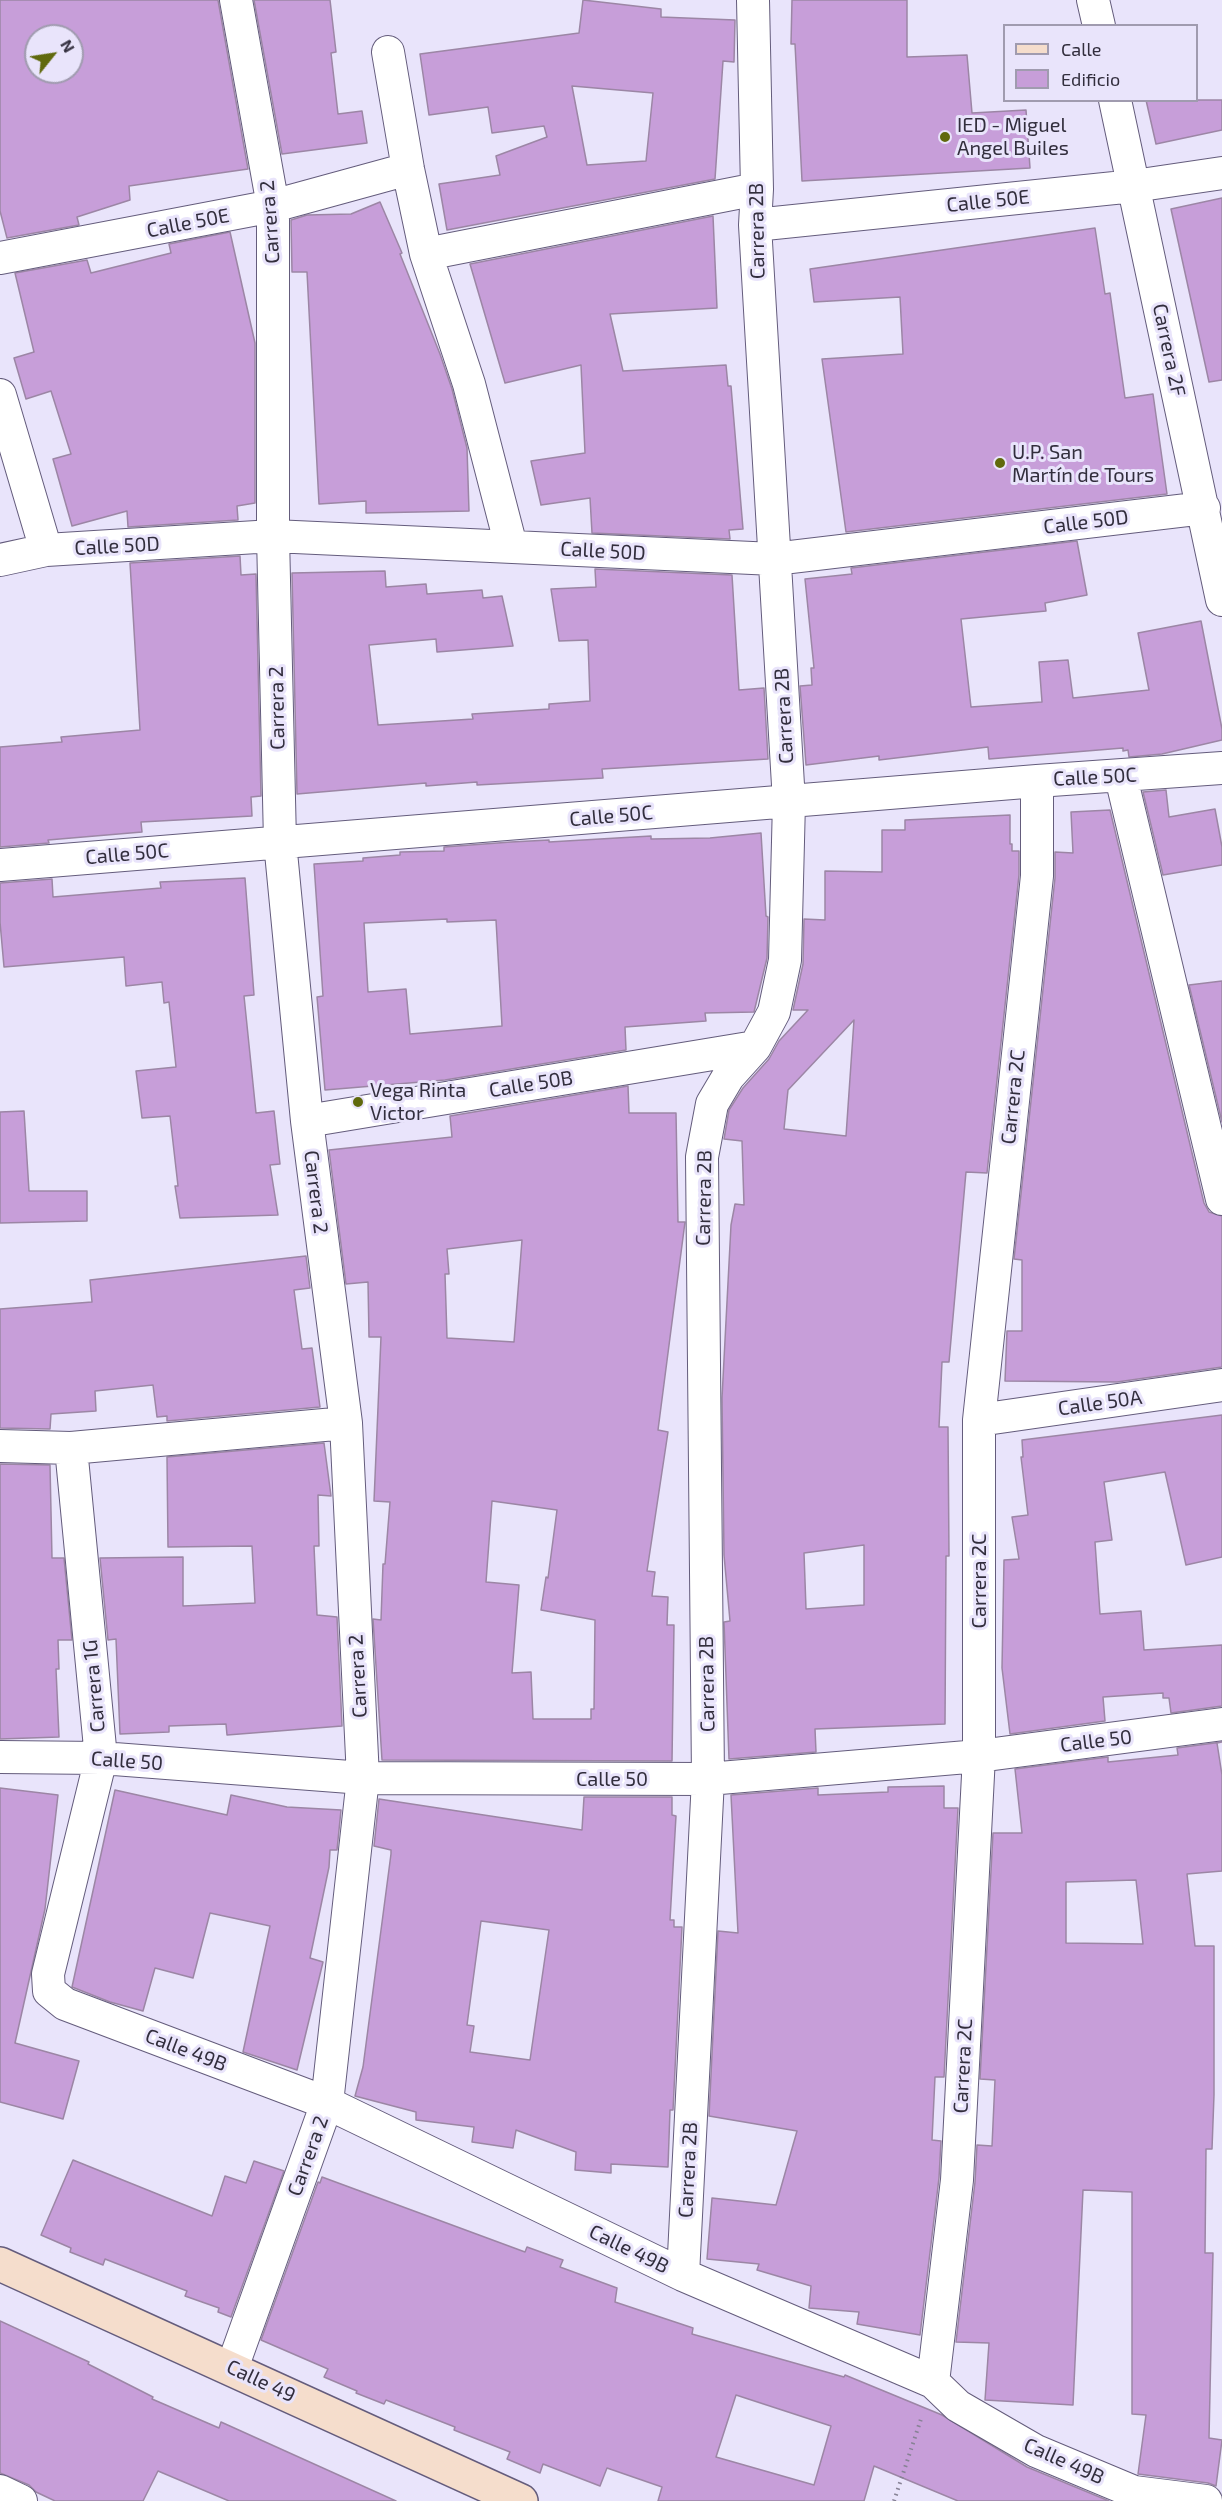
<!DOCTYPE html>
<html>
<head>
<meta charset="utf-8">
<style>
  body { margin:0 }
  #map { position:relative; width:1222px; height:2501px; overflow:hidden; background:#e9e4fb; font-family:"Exo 2",sans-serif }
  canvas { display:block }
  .legend { position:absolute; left:1003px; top:24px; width:195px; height:78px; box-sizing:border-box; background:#e9e4fb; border:2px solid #a09baf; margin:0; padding:8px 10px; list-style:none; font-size:18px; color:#322e3d }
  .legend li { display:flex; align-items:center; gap:12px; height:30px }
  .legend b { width:30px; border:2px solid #a09baf }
  .north { position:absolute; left:24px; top:24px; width:60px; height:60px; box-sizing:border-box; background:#e9e4fb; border:2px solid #a09baf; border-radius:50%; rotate:60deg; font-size:16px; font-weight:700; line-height:24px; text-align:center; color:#322e3d }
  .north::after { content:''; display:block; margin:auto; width:21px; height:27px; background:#60690d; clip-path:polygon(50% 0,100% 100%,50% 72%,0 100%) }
</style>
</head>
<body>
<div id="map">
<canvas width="1222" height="2501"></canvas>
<ul class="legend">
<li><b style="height:8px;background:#f5ddcc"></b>Calle</li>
<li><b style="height:16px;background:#c79ed9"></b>Edificio</li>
</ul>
<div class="north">N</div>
</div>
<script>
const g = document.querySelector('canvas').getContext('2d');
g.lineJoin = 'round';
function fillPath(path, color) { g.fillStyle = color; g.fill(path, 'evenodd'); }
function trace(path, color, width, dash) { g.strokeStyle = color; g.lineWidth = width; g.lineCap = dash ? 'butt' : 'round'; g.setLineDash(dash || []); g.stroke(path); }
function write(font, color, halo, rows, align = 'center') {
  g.font = font + ' "Exo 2",sans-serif'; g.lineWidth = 6; g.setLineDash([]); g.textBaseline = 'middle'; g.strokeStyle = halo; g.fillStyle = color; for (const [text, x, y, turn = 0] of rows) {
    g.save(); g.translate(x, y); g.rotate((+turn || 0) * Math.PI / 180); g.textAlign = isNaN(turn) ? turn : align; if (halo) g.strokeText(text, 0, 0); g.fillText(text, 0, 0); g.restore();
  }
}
const building = new Path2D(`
  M0,0H218L248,169L129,186L130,200L77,217L79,225L7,238L0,211ZM36,36H72V72H36Z
  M254,0H330L336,52L331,53L338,114L362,111L367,143L282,154Z
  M583,0L661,9V17L735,20L734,62L723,61L715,179L447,230L439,184L500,175L496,156L547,137L544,126L492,133L488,107L429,115L420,54L579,33ZM572,86L653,93L646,161L587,165Z
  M792,0H907V57L967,55L972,113L1026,110L1030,168L802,181L795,44H791Z
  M1146,100H1222V130L1156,144Z
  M1222,198V380L1209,382L1171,209Z
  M380,202L402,253L400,254L440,354L452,389L467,448L469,511L366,513V501L319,504L307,272H292L291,220L307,215L351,214Z
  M713,216L717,308L610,314L623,371L726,365L728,386H731L743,529L729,530L730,539L592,533L590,498L541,505L531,461L585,453L581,365L505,383L470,264Z
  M1095,228L1105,294L1110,293L1125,398L1153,394L1167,494L846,532L822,359L903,354L900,297L814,302L810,269Z
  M230,232L255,343V503L237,506L238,520L128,527L127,511L72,526L53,459L71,454L51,391L26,399L14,358L34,352L15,273L87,260L91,273L171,253L169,244Z
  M1077,541L1087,595L1045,603L1046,611L961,619L971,707L1042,702L1039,662L1068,660L1073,698L1149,690L1138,633L1201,621L1222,729V740L1162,754L1129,757L1128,750L1123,751V748L989,759L988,747L879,760V756L806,765L800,686L812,685L811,668H814L805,579L852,574L851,568Z
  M240,556L241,575L256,574L261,796L251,797L252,816L141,822L142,832L48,840L49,843L0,847V747L62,742L61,737L140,730L130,563Z
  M595,569L732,575L739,690L764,688L768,759L602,769L603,778L477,785V782L426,786V783L297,794L292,573L385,571L386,587L426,584L427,594L482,590L483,598L502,596L513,646L437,652L436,639L369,645L378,725L473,719L472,714L549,709V704L590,701L588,640L559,641L551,589L596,587Z
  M1166,790L1169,817L1215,809L1222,847V865L1163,875L1143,792Z
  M1110,810L1204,1203L1209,1212L1222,1216V1367L1117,1382L1005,1381L1007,1331H1022V1260L1014,1259L1055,878V852L1073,853L1071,812Z
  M1010,815V844H1012V851H1019V875L987,1173L966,1172L949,1362H942L939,1427H948L949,1556H946L945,1724L815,1729L816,1752L729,1759L724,1622L730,1621L724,1555L722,1398L731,1225L735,1204L744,1205L742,1141L724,1139L729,1110L743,1088L769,1059L779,1041L808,1010H793L803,964L804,919L825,920V871L882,872V830H905V820ZM854,1020L846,1136L784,1129L788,1090ZM864,1545V1605L806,1609L804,1553Z
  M761,833L766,916L768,917L767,958L754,1012L705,1013L706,1021L625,1027L626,1050L445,1080L325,1090L317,997L323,996L314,864L363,861V858L400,855V852L444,851V847L511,842L549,840V842L651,836V839L710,838ZM447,919V922L496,920L502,1026L410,1034L406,989L368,992L364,923Z
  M245,878L254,995L244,996L256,1113L274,1111L280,1164L270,1165L278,1215L180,1218L175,1186H178L170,1116L142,1118L136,1071L176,1067L169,1002L164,1003L162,982L126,986L124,957L4,967L0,922V883L52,879L53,897L161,888L160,882Z
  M1222,981V1122L1189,985Z
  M628,1086L629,1113H676L678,1222H685L658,1430L668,1432L647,1571L655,1572L652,1596L668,1597L667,1625H674L672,1761L382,1760L373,1619L381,1620L383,1564H385L390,1502L374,1501L381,1337H369L368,1282L346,1284L329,1150L452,1137L450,1116ZM522,1240L514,1342L447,1338L445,1274H449L447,1249ZM492,1501L557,1510L548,1578L546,1577L541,1610L595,1620L594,1709H591V1719H533L531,1672L512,1673L519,1585L486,1582Z
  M24,1111L29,1191H87V1221L0,1223V1112Z
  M306,1256L310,1288L294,1290L302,1349L312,1348L320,1407L167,1421V1416L157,1417L153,1385L95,1391L96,1411L51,1414L50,1429L0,1428V1309L92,1302L90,1280Z
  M1222,1415V1557L1186,1565L1165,1472L1104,1482L1112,1540L1095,1542L1100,1614L1141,1611L1144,1650L1222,1645V1706L1171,1713L1169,1698H1163V1693L1103,1697L1105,1721L1010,1734L1002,1668L1004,1560L1019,1559L1012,1517L1028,1515L1021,1457H1023L1022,1440Z
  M324,1443L331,1496L318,1495L319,1546H314L317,1615L337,1617L342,1726L227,1735L226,1724L169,1726V1732L120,1734L116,1639L108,1640L100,1558L183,1557V1606L255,1603L252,1546L168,1547L167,1457Z
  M0,1464L50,1465L52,1558H64L72,1640H58L59,1669H56L59,1737L0,1739Z
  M1222,1742L1217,1743L1222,1775V1871L1187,1874L1195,1946H1214V2095L1212,2149H1206L1205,2253H1213L1209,2438L1222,2440L1216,2486L1208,2483L1138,2474L1146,2415L1132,2414V2192L1083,2190L1073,2405L985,2400L989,2343L956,2342L975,2182L977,2145L992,2146L995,2080L980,2079L993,1833H1022L1015,1769L1108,1757V1762L1178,1755L1177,1748ZM1136,1880L1143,1944L1066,1943V1882Z
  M944,1786V1808H958L944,2077H935L932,2140L941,2141L939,2178L920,2335L857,2324L859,2312L809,2308L811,2286L757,2270L759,2264L707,2259L712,2198L776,2205L797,2131L709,2116L718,1931L738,1933L731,1795L818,1788V1795L888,1792V1787Z
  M0,1788L58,1795L45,1909L15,2043L79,2061L63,2119L0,2102Z
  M115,1790L227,1815L231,1795L287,1807L341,1810L337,1850H330L329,1867L310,1958L323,1962L297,2070L243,2052L270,1926L210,1913L193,1978L155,1968L143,2011L110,2002L72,1987Z
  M584,1797H672V1815L676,1816L670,1920H674V1927H682L673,2110H670L668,2167L611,2164V2173L575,2170L576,2152L516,2130L513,2148L472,2142L474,2127L416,2120V2112L355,2096L363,2067L391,1854V1850L374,1846L379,1799L582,1830ZM481,1921L549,1930L530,2060L470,2052L474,2026L467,2025Z
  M73,2160L212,2216L225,2176L246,2183L254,2161L284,2171L231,2317L218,2312L219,2308L185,2296L187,2291L105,2259L103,2265L70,2252L71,2248L41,2235Z
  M322,2177L525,2252L527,2247L563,2260L560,2267L617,2288L615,2302L693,2328L692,2334L844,2377L845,2375L942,2415L1027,2467L1109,2501H958L874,2466L864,2501H658L662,2487L607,2468L600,2486L543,2464L540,2473L507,2459L510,2452L454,2430L455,2427L386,2400L384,2404L356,2393L357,2391L324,2377L328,2369L261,2340L318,2182L320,2183ZM736,2395L831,2426L814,2485L716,2457Z
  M0,2321L89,2362L88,2364L153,2397L152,2399L219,2428L221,2422L396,2501H229L158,2471L143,2501H55L36,2492L29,2485L0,2473Z`);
const path = new Path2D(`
  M894,2501L921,2419`);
const street = new Path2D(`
  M1093,0L1099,26
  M388,52L408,169L426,254L469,384L511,546
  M1115,100L1222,600
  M755,225L1134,186L1222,173
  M426,254L757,189
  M0,258L273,206L408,169
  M0,395L46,550
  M0,560L46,550L273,536L774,559L1204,508
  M1121,777L1222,1199
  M0,865L1037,781L1222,768
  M307,1121L755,1047
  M979,1420L1222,1385
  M0,1446L71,1448L346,1423
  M71,1448L101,1758L48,1974L49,1991L65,2004L327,2103L683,2275L933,2382L958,2406L1036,2451L1134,2492L1206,2501
  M0,1757L101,1758L363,1778L708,1779L979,1756L1222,1724
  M683,2275L708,1779L702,1157L712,1104L728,1077L755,1047L774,1012L785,960L789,802L755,225L757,189L753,0
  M232,2368L327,2103L363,1778L346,1423L307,1121L280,842L273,536V206L236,0
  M933,2382L957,2180L979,1756V1420L1037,876V781
  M0,2491L21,2501`);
const secondary = new Path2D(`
  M0,2264L521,2501`);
const markers = [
  [945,137,6,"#60690d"],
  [1000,463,6,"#60690d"],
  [358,1102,6,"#60690d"]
];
const poiNames = [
  ["IED - Miguel",957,125],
  ["Angel Builes",957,148],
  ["U.P. San",1012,452],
  ["Martín de Tours",1012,475],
  ["Vega Rinta",370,1090],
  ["Victor",370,1113]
];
const streetNames = [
  ["Calle 50E",988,201,-6],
  ["Carrera 2",270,222,-94],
  ["Calle 50E",188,223,-11],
  ["Carrera 2B",757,231,-91],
  ["Carrera 2F",1169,350,78],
  ["Calle 50D",1086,522,-7],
  ["Calle 50D",117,546,-3],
  ["Calle 50D",603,551,3],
  ["Carrera 2",277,708,-91],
  ["Carrera 2B",784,716,-93],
  ["Calle 50C",1095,777,-3],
  ["Calle 50C",611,816,-5],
  ["Calle 50C",127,854,-5],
  ["Calle 50B",531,1084,-9],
  ["Carrera 2C",1013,1097,-84],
  ["Carrera 2",316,1192,83],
  ["Carrera 2B",704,1198,-89],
  ["Calle 50A",1100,1403,-8],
  ["Carrera 2C",979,1581,-90],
  ["Carrera 2",358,1676,-93],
  ["Carrera 2B",707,1684,-91],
  ["Carrera 1G",94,1686,-95],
  ["Calle 50",1096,1741,-7],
  ["Calle 50",127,1761,4],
  ["Calle 50",612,1779],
  ["Calle 49B",186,2050,21],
  ["Carrera 2C",963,2066,-87],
  ["Carrera 2",308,2156,-70],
  ["Carrera 2B",688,2170,-87],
  ["Calle 49B",629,2249,26],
  ["Calle 49",261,2381,25],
  ["Calle 49B",1064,2461,24]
];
fillPath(building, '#c79ed9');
trace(building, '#9c86a5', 1.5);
trace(street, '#645c7c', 34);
trace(secondary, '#645c7c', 36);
trace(path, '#878295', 4, [1.5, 4.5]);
trace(street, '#fff', 32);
trace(secondary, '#f5ddcc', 33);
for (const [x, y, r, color] of markers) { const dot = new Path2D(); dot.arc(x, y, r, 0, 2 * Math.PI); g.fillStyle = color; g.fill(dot); trace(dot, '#e9e4fb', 2); }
write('20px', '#322e3d', '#e9e4fb', poiNames, 'left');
write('20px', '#322e3d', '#e9e4fb', streetNames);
</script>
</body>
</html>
